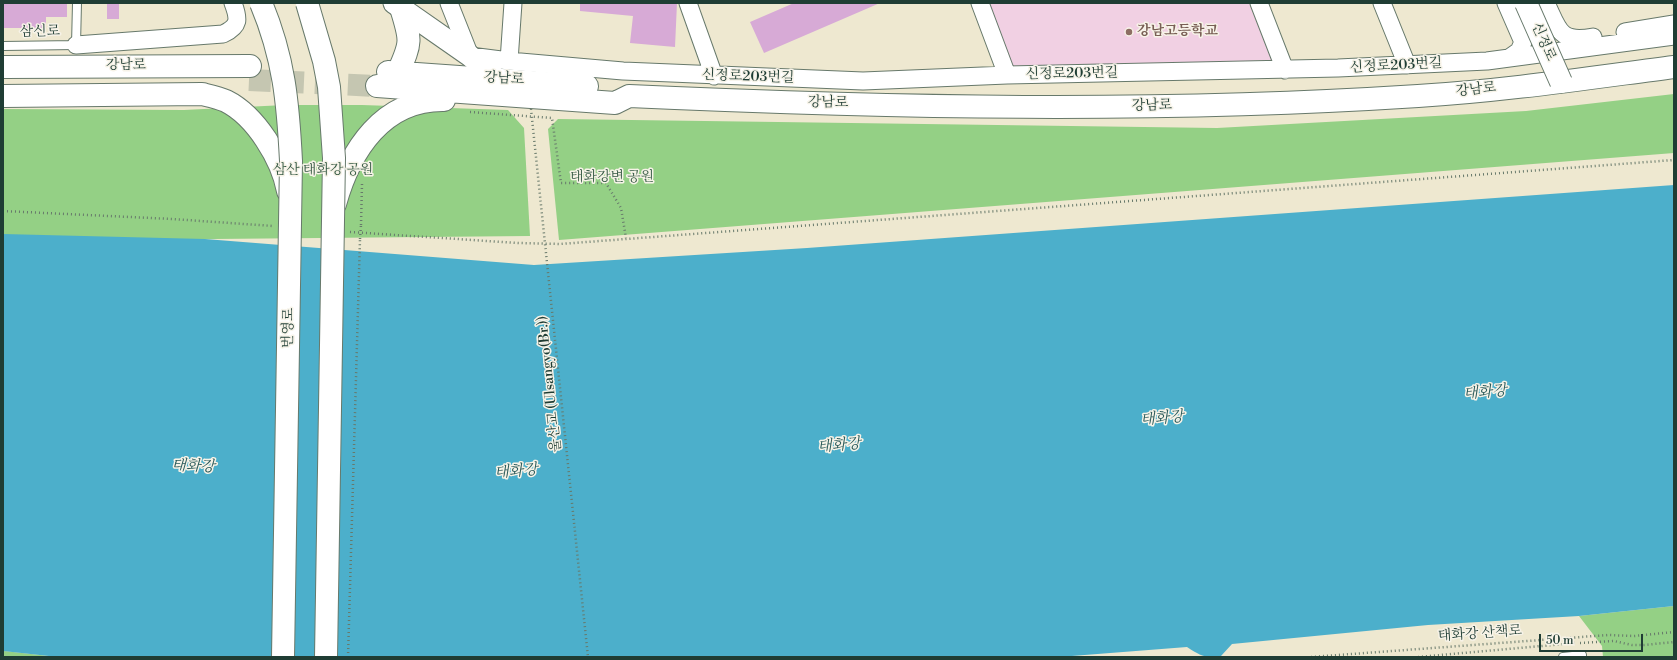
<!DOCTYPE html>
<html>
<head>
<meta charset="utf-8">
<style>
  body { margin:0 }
  #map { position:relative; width:1677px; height:660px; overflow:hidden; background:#eee8d0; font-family:"Libre Bodoni",serif }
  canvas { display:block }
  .frame { position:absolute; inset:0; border:4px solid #1f3d34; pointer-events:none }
  .scale { position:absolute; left:1539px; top:634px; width:104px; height:18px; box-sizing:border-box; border:2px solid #1f3d34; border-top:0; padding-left:5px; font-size:12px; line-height:14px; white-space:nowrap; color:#1f3d34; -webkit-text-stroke:3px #f7f3e8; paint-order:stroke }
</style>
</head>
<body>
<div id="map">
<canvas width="1677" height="660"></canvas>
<div class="frame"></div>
<div class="scale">50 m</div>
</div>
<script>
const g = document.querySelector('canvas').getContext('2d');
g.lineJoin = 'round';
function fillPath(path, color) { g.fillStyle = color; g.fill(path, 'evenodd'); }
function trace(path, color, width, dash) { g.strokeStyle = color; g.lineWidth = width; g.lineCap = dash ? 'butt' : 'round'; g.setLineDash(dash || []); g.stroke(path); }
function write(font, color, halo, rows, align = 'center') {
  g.font = font + ' "Libre Bodoni","Noto Serif KR",serif'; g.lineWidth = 3; g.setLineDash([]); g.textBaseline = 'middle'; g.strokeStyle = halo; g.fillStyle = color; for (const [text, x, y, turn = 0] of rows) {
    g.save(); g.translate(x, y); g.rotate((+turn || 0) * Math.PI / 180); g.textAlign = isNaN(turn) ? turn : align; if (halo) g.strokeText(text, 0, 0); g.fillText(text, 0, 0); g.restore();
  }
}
const built = new Path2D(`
  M987,3H1249L1272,60L1014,71Z`);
const green = new Path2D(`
  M1674,94V153L559,240L548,129L558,119L1217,128L1526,111Z
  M285,105H362L508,110L524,128L530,236L3,241V109L184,110Z
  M1674,606V657H1603L1602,646L1579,616Z
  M3,651H4L58,657H3Z`);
const water = new Path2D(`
  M1674,185V606L1579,616L1428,625L1232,644L1221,656C1204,658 1201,656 1187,647L1059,657H58L3,651V234L205,239L534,265L807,248Z`);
const building = new Path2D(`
  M3,3H67V17H46V28H3Z
  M107,3H119V19H107Z
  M580,3H677L675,47L630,43L633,16L580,11Z
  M794,3H880L764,53L750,22Z`);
const secondaryTunnel = new Path2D(`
  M249,80L377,86`);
const path = new Path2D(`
  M470,112L552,118L561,183H606L621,208L626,238
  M3,211L172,219L273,226
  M361,225L362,184
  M350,232L518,243L560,244L1674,160
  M1580,643L1614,641L1632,645H1644L1674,642
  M348,657L360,239
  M1311,657L1608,635L1634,636L1674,632
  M1418,657L1575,643`);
const service = new Path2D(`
  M3,46L76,45L77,3
  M1563,657L1582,655V657`);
const minor = new Path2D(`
  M449,3L470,56L509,61L623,71L863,81L1007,75L1338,68L1487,61L1674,36
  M688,3L714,76
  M980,3L1007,75
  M1259,3L1285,70
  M1382,3L1407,65
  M1506,3L1523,42L1519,51L1509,58
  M1546,3C1559,30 1559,43 1593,37
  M1625,32L1674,24
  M76,45L223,34C240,26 239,19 233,3
  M509,61L513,3`);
const tertiary = new Path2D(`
  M394,3L470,56L507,87`);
const secondary = new Path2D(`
  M3,67L250,66
  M388,72L587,86
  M398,72C412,42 411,40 401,8
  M377,86L615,103L629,96C892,108 1155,113 1418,96C1503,91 1589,78 1674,67
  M3,96L202,94C210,96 219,98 226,101C256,116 282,159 288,191
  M335,204C350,150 383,99 444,100`);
const pathBridge = new Path2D(`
  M531,109L588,657
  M360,239L361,225`);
const secondaryBridge = new Path2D(`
  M261,3C284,58 288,102 291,161L283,657
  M307,3L324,61L329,87L334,158L326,657
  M1526,3L1561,82`);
const markers = [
  [1129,32,4,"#8d6e63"]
];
const streetNames = [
  ["삼신로",40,32,-1],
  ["신정로",1543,42,66],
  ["강남로",126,66],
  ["신정로203번길",1396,66,-3],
  ["신정로203번길",1072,74,-1],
  ["신정로203번길",748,77,2],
  ["강남로",504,79,4],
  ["강남로",1476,90,-6],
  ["강남로",828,103,1],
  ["강남로",1152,106,-1],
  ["번영로",289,328,-89],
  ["울산교 (Ulsangyo(Br.))",550,384,-96],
  ["태화강 산책로",1480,634,-4]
];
const educationNames = [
  ["강남고등학교",1137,32]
];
const parkNames = [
  ["삼산 태화강 공원",323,171],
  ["태화강변 공원",612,178]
];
const waterNames = [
  ["태화강",1485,393,-5],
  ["태화강",1162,419,-5],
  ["태화강",839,446,-5],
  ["태화강",193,467,2],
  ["태화강",516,472,-5]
];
fillPath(built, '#f1d0e3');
fillPath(green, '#94d085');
fillPath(water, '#4cafcb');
fillPath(building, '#d7aad6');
trace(secondaryTunnel, '#c5c6b1', 22, [22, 11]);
trace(service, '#67796b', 10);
trace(minor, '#67796b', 19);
trace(tertiary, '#67796b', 23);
trace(secondary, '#67796b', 24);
trace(path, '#67796b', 2.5, [1, 3]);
trace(service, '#fff', 8);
trace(minor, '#fff', 17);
trace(tertiary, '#fff', 21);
trace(secondary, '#fff', 22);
trace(secondaryBridge, '#67796b', 24, []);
trace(pathBridge, '#67796b', 2.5, [1, 3]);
trace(secondaryBridge, '#fff', 22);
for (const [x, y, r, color] of markers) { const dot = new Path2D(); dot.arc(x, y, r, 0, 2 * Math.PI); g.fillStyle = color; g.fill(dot); trace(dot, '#f7f3e8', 1.5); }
write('14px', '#1f3d34', '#f7f3e8', streetNames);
write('bold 14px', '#785e54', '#f7f3e8', educationNames, 'left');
write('14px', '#365a44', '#f7f3e8', parkNames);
write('italic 15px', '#2a5a5a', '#f7f3e8', waterNames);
</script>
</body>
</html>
